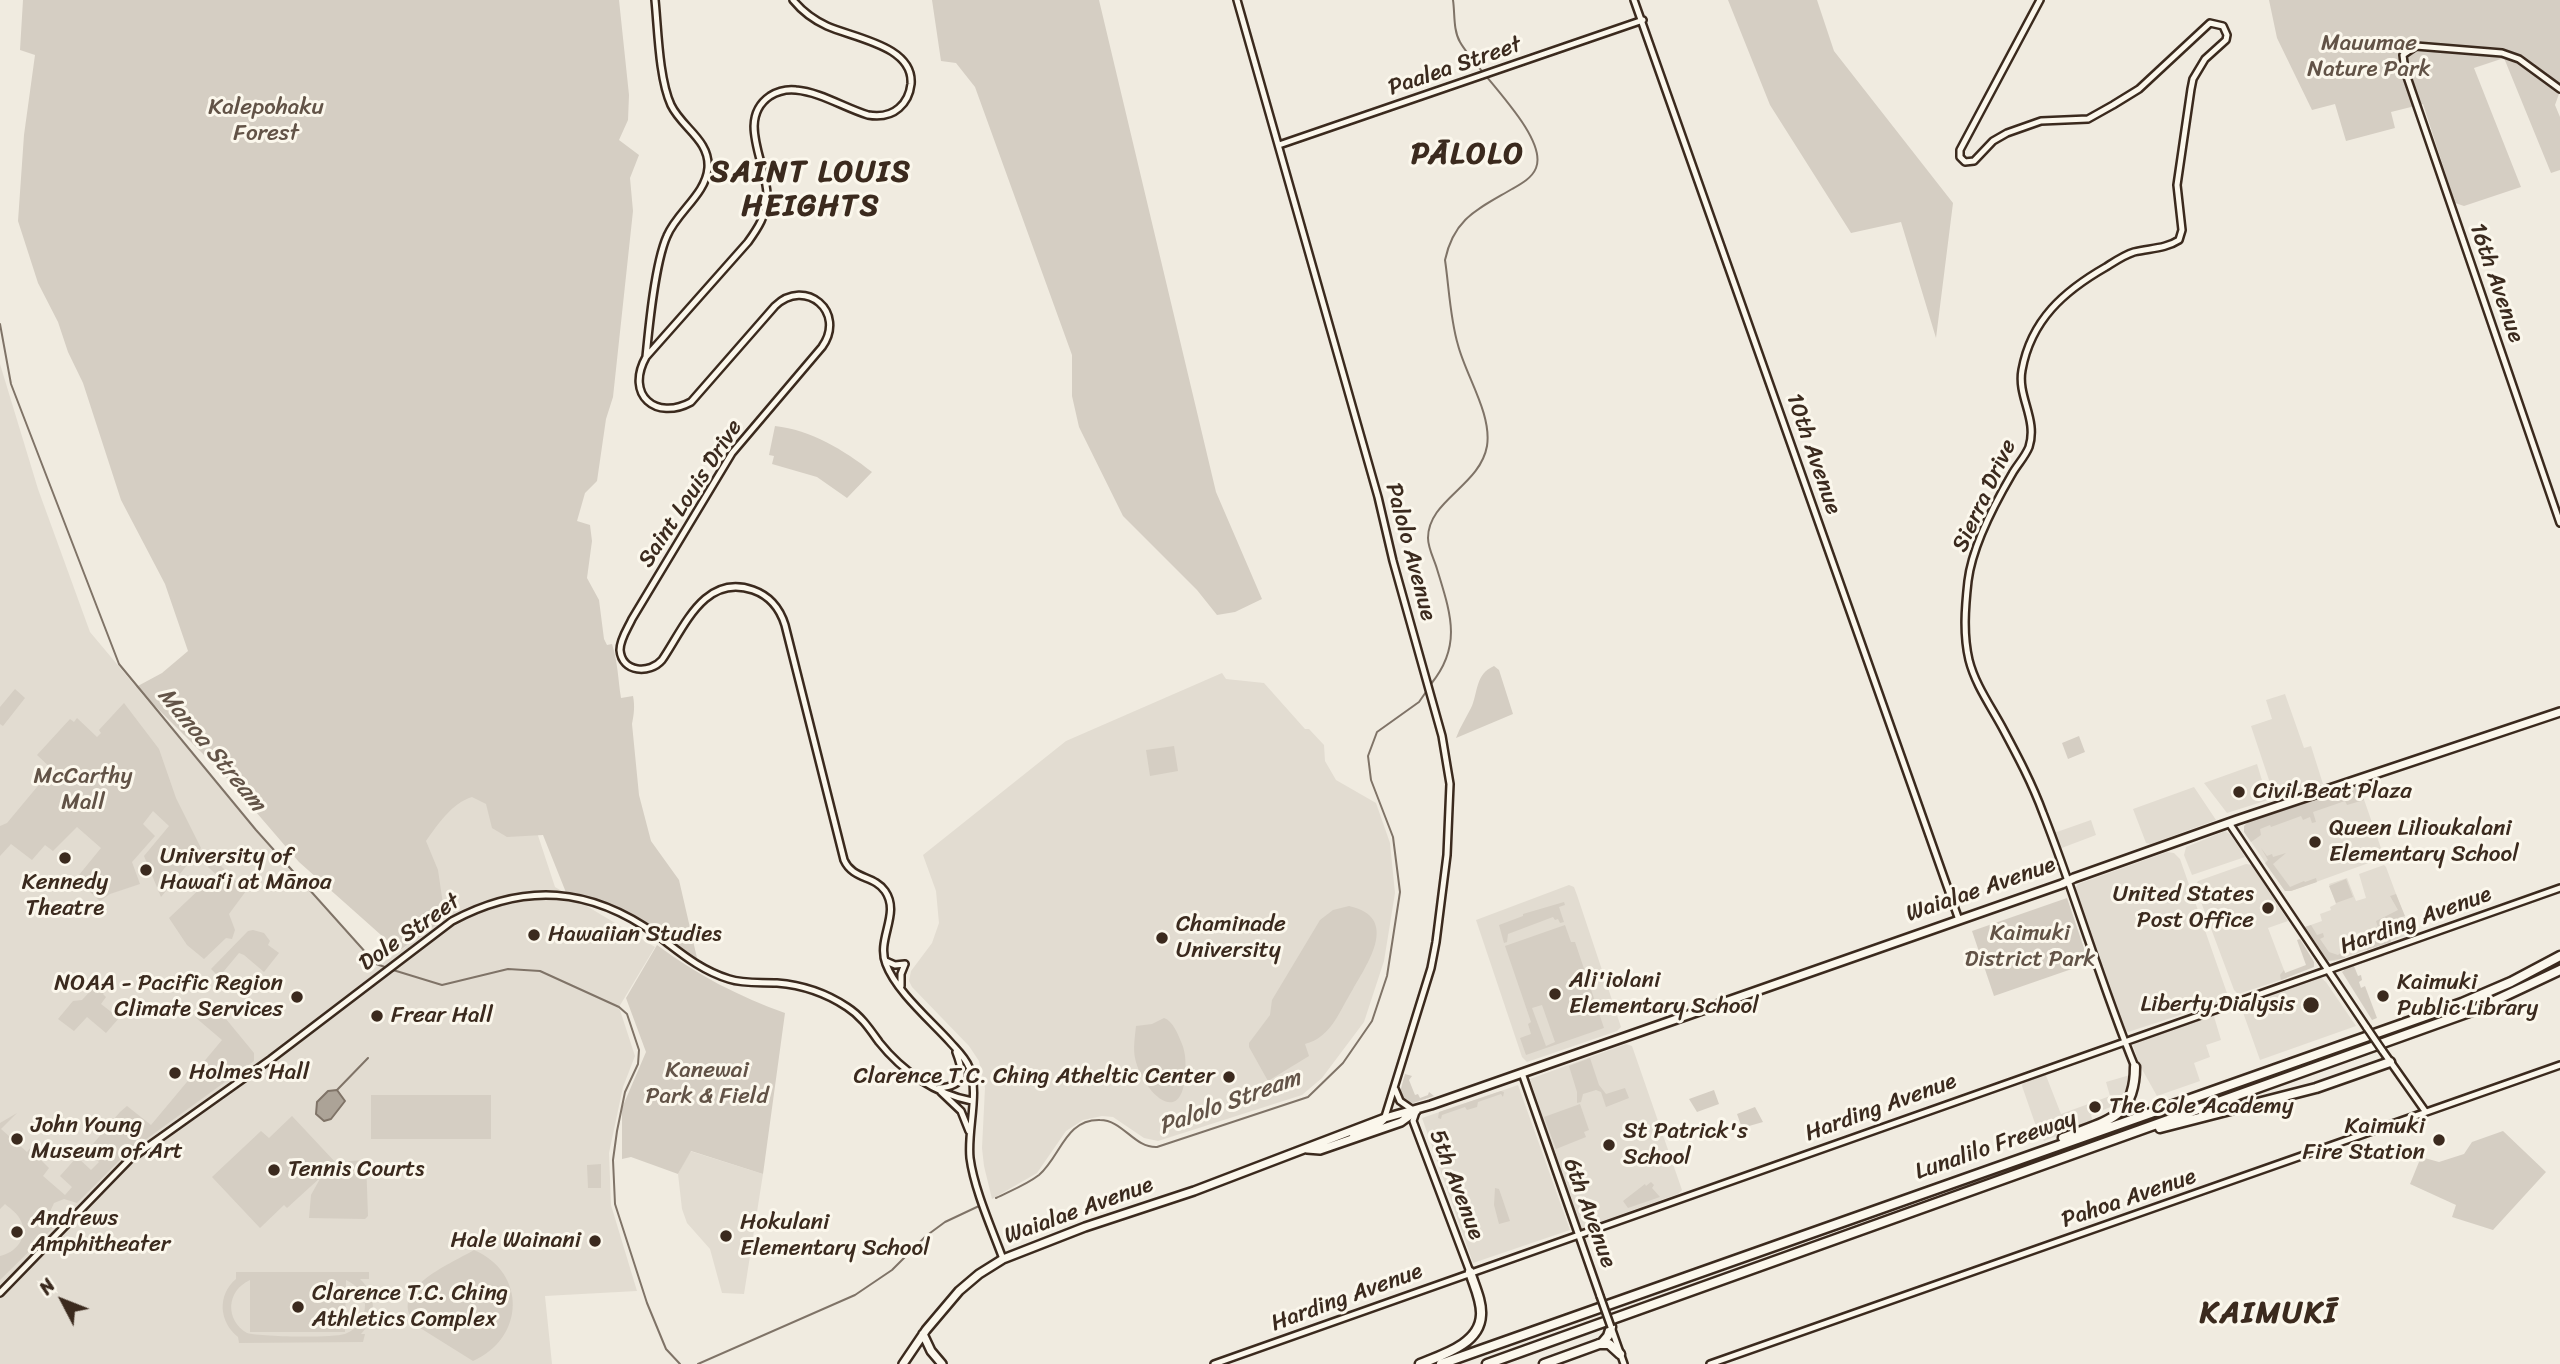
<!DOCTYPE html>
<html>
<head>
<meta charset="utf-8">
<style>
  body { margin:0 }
  #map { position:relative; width:2560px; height:1364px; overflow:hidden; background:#f0ebe0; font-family:Sriracha,sans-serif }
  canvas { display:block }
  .north { position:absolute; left:28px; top:1266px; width:70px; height:70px; -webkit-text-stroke:5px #fbf7ec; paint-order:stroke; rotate:312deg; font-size:19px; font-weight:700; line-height:28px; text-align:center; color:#3b2a1e }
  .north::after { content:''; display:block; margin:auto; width:24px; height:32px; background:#3b2a1e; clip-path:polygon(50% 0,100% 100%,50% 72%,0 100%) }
</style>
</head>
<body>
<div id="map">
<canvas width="2560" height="1364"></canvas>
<div class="north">N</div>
</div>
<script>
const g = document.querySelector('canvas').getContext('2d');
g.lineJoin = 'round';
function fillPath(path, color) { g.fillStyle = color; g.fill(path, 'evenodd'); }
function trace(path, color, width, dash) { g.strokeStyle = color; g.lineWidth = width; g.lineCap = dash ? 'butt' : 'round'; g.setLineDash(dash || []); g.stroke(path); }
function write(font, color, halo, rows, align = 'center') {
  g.font = font + ' Sriracha,sans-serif'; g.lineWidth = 6; g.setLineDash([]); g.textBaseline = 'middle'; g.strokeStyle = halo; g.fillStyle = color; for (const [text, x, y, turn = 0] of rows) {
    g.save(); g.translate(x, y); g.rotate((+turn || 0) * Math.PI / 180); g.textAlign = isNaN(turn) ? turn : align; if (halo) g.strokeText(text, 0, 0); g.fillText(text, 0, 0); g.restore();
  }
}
const built = new Path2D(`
  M0,364L38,489L90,632L256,830L376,964L375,968L408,945L421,803L521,784L555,887L655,947L619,1007L635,1056L623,1087L609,1153L611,1205L637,1291L545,1296L552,1364H0Z
  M1222,673L1226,679L1264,683L1305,729H1309L1324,745L1325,761L1336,780L1376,803L1390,843L1395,893L1384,961L1364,1022L1322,1078L1302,1095L1158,1141L1144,1138L1113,1117L1102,1116L1083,1120L1066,1131L1037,1173L992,1199L984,1166L982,1148L985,1088L979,1061L969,1046L912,987L909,981L911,971L932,943L939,923L936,891L923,855L1066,741Z
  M2285,694L2304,748L2311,746L2323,784L2280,797L2272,789L2251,726L2272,719L2266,700Z
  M2257,764L2268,800L2227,813L2204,783Z
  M2194,787L2216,820L2151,844L2146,843L2133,809Z
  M2354,787H2358L2361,791L2382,851V856L2377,860L2291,891H2285L2245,833V825Z
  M2091,820L2096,835L2059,849L2054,833Z
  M2225,831L2231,835L2245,857L2192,875L2184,855L2186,847Z
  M2167,852L2174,853L2180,859L2228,996L2223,1001L2128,1032L2122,1028L2074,891L2078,884Z
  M2246,864L2252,865L2288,921L2268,928L2287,978L2238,994L2234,990L2195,886L2198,881Z
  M2384,865L2386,867L2411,934L2335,961H2328L2305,927L2322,921L2320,914L2331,910L2330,907L2336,904L2329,884L2347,878L2356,901L2366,898L2359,874Z
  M1569,885L1574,887L1577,895L1621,1027L1617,1031L1527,1062L1522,1057L1476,920Z
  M2320,977L2326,982L2356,1026L2260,1060L2240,1004Z
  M2213,1013L2221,1040L2206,1045L2210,1057L2194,1063L2200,1081L2157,1096L2139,1064L2133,1045L2139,1040Z
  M1626,1044L1632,1046L1682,1190L1678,1194L1583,1228L1578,1224L1530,1079Z
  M2045,1073L2061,1114L2110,1096L2106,1082L2130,1075L2128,1089L2121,1100L2113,1106L2091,1115L2093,1122L2044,1141L2038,1132L2022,1086L2024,1080Z
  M1518,1085L1570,1230L1473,1263L1422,1118Z
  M690,1151L763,1174L744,1294L722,1293L710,1249L687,1223L682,1209L678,1174Z`);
const green = new Path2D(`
  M23,0H619L629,95L628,120L619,140L639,155L630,178L633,211L613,397L606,419L597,481L585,493L577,521L590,525L592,541L587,578L599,600L604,639L607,645L612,644C618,663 618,679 621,698L633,696C635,706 634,714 632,724L639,795L651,841L679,880L697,958L681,955L627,917L567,895L543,835L507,837L492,828L486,804L472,797C452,803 438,824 426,841L438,870L445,918L399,951L299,862L225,776L136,687L162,673L188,651L165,584L121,500L83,383L68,352L58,322L38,283L18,221L24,135L35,55L20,50Z
  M932,0H1099L1216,492L1262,599L1235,612L1217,615L1197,590L1123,516L1079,427L1072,396V355L975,87L956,63L941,61Z
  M1728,0H1817L1834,51L1953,203L1936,338L1901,222L1851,233L1770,105Z
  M2269,0H2560V91L2555,105L2560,117V170L2551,173L2504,58L2474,68L2521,187L2464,206L2455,203L2423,104L2391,112L2395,128L2346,141L2335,104L2312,110L2277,38Z
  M775,426C811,430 844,450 872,472L847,498L817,477L772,464L774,456L769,455Z
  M1494,666L1499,670L1513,714L1456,738C1460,727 1466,718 1471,708C1478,693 1475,674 1494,666Z
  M15,689L25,698L3,726L0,724V707Z
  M124,703L159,749L176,798L201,848L161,897L144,856L169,826L153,811L143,824L155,836L132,862L140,884L110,894L100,901L81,884L84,879L79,875L101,848L77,827L53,851L45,845L32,860L11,844L0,856V826L7,823L52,769L37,755L70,719L74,722L77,718L97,737L101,733L99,730Z
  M2079,736L2085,752L2068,759L2062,743Z
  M1174,746L1178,771L1150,776L1146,750Z
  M2355,787L2360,790L2364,800L2347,805L2345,801L2313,812L2316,822L2312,823L2310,817L2303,820L2301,816L2271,827L2270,825L2260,829L2261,835L2251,842L2244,832V826L2248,822Z
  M2261,848L2267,856L2272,854L2273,857L2286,853L2273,864L2290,887L2304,881L2305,882L2316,878L2317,882L2291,891H2285L2265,863L2268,860Z
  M214,859L246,891L229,914L235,930L232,939L226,938L204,959L187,945L169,918L206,883L212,885L218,876L208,867Z
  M2346,879L2353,897L2336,903L2329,886Z
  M2396,894L2405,916L2379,923L2384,939L2390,938L2391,942L2367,950L2365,946L2381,937L2376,921L2398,910L2390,896Z
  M2067,898L2089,963L1994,996L1972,931Z
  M1564,902L1565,905L1559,907L1564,922L1560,923L1558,919L1555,920L1553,917L1508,934L1507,942L1504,943L1499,925L1523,916V914Z
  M1349,906C1400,917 1368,963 1353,989C1340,1010 1331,1038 1305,1044L1309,1056L1268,1081L1249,1047V1043L1270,1015L1272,1000L1320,920L1333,910Z
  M1565,925L1571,942H1575L1604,1028L1526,1055L1520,1038L1531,1034L1528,1024L1531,1022L1505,946ZM1542,1005L1555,1042L1546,1046L1532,1008Z
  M2311,925L2317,935L2323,933L2324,937L2320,939L2329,952L2338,955L2344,950L2345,958L2328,961L2305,927Z
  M253,930L264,933L270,941L268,945L279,953L264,972L244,955L239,953L219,977L211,969L248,931Z
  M2300,939L2314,962V967L2281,980L2280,975L2284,970L2285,973L2306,965L2297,940Z
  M657,945C695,974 740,997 785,1013L763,1174L691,1151L678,1174L631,1157L622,1159V1108L646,1052L626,998Z
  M2383,953L2384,956L2354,966L2358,976L2361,975L2362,980L2359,982L2361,988L2365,986L2377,1018L2372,1020L2342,972L2349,965Z
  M97,984L105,992L103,994L106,997L101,1004L119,1018L106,1033L87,1017L74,1031L58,1019L73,1001L82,1000Z
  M212,1002L254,1053V1061L127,1153L77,1203L64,1199L54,1203L49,1214L51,1225H56L0,1280V1256C15,1253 29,1238 21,1221C18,1214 11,1209 5,1204L0,1209V1123L17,1113L1,1129L27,1152L32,1146L42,1155L39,1158L49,1168L43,1176L65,1195L72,1187L60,1176L77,1157L91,1170L99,1162L87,1151L120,1112L127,1106L151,1125L222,1040L195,1017Z
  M1164,1018C1173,1021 1178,1034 1182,1044C1186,1054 1186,1065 1185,1076C1181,1129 1142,1091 1135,1058C1133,1048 1135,1036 1136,1026L1152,1024Z
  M1590,1058L1599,1085L1606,1094L1625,1088L1629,1098L1606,1107L1601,1092L1596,1090L1583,1094L1581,1102L1577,1103V1092L1569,1066Z
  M1405,1074L1412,1076L1409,1080L1415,1095L1418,1094L1420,1098L1428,1095L1429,1092L1434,1096L1413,1103L1405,1101L1400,1092Z
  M1714,1090L1719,1104L1697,1112L1689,1099Z
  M1501,1091L1504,1092L1503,1097L1501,1094L1478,1102L1477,1107L1467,1110L1465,1107L1442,1115L1441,1119L1438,1118L1439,1112Z
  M371,1095H491V1139H371Z
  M1580,1104L1589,1130L1584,1132L1586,1137L1556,1149L1544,1117Z
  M1755,1107L1763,1122L1742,1128L1737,1114Z
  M292,1116L336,1163L329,1170L350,1161L366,1160L368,1216L365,1219L309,1218L311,1195L321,1177L287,1208L284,1205L260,1228L212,1177L261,1131L269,1138Z
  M2503,1131L2546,1172L2493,1230L2452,1217L2456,1205L2410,1184L2421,1157L2439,1162L2464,1154L2472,1142Z
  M601,1164V1188H588L587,1165Z
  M1651,1182L1654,1185L1652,1188L1660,1197L1628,1208L1623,1201L1645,1184L1646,1186Z
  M1495,1188L1499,1189L1510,1221L1499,1224L1494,1205Z
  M474,1250C527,1273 525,1338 473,1361L417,1326C384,1290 449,1265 474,1250Z
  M236,1272H369V1279H360C377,1295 377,1317 361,1334H365L363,1342L239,1343L238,1337C219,1322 217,1295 236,1279ZM250,1280V1332H345L346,1280C356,1285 365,1293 365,1305C365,1318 358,1329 345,1334C332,1338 261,1337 247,1333C225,1320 226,1291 250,1280Z`);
const water = new Path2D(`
  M337,1090L345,1101L331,1119L324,1121L316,1114L317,1102L328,1091Z`);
const stream = new Path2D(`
  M0,324L11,384L119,664L256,830L376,964L388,968
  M1431,684C1463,645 1450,612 1437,569C1434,559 1428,548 1428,538C1428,500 1480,486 1487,446C1492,414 1466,376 1458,345C1450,318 1449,287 1445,260C1454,218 1478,209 1512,189C1521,184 1532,178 1536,168C1549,136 1476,71 1460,42C1453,30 1455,13 1453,0
  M393,970L442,985L508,969L540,971L619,1007L627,1014L639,1050L638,1064L625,1092L617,1131L613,1160L615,1204L647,1303L666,1349L680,1364
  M337,1090L368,1058
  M996,1198C1010,1191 1026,1185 1039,1175C1061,1156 1065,1119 1100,1120C1123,1120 1134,1148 1157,1147L1308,1097L1343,1063L1372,1021L1387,976L1400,892L1393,837L1371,780L1368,756L1377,732L1419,702L1428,689
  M698,1364L855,1295L892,1270L926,1236L945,1222L979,1206`);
const minor = new Path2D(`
  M793,0C802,11 814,20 827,26C854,38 914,46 911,84C910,93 906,102 899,108C890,116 880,117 868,115C845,108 820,92 796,90C787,89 778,91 770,96C735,120 769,166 767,198C766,216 758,228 748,242L646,357C625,395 656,421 691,402L775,306C805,277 847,312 822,347L732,453L632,619C628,628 620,639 620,650C622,673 650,674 662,660C684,628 704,573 753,590C770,596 780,609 785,625L844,860C853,880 874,875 885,891C901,914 876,939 886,964C896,991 930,1020 950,1042C957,1050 965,1057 969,1067C980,1092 967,1130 970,1158C974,1189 992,1229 1003,1259
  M1237,0L1378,497L1393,561L1442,736L1450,784L1447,855L1436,942L1431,968L1384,1120L1379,1125L1352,1134
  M1634,0L1959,920
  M2040,0L1960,150V157L1965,162L1974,161L1993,141L2007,133L2041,121L2088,119L2113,105L2139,89L2210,23L2223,26L2227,35L2226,40L2205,59L2193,79L2191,89L2177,185L2182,230L2179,240C2165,249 2150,248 2134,252C2124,255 2114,262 2106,267C2064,291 2031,320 2022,370C2017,397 2038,419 2029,447C2025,457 2017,465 2012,474C1995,503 1972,548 1968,581C1965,608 1963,634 1969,660C1975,684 1990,705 2002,727C2017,755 2032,783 2043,813C2076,897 2101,984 2135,1067
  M2560,89L2519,59L2502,53L2416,46L2403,55L2405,71L2560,523
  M1279,145L1643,20
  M646,357C649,326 655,263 667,236C677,212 706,194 708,168C710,140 682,128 671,105C659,79 658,30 655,0
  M2229,823L2367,1028
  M886,961L895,965L905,964L901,974V986
  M2382,1050L2425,1111
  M1522,1073L1600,1296
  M939,1088C966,1086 964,1073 956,1052
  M1395,1089L1400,1101L1413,1110
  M941,1092L961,1111L969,1131
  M1416,1112L1413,1121L1470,1272
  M0,1293L129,1160L271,1059L452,921C525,882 590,887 657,935C681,953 700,970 729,979C744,984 761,982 777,983C802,985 826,993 847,1007C861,1016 869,1028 879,1042C902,1071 935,1094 972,1101
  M1611,1327L1624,1364
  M1214,1364L2560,888
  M1710,1364L2560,1065`);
const major = new Path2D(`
  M1307,1149L1320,1150L1401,1122L1416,1111
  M923,1334L931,1351L942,1364
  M903,1364L926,1330L959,1291L979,1274L1003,1259L1085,1227L1194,1191L1385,1118L1431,1105L2062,884L2074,878L2237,820L2560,712`);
const highway = new Path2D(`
  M2160,1128L2316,1088L2390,1062
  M2063,1138C2104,1121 2135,1120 2135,1067
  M1599,1344H1609L1620,1354
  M1420,1364C1442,1355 1480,1344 1481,1315C1482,1301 1474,1285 1470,1272
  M1441,1364L2462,1003L2511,982L2560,956
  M1487,1364L2475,1010L2560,970
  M1544,1364L1602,1343L1608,1336L1611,1327`);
const minorBridge = new Path2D(`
  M2367,1028L2382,1050
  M1600,1296L1611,1327`);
const markers = [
  [2239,792,7,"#3b2a1e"],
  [2315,842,7,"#3b2a1e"],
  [65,858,7,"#3b2a1e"],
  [146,870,7,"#3b2a1e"],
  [2268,908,7,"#3b2a1e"],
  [534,935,7,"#3b2a1e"],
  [1162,938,7,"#3b2a1e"],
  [1555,994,7,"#3b2a1e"],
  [2383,996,7,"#3b2a1e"],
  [297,997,7,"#3b2a1e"],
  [2311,1005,9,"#3b2a1e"],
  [377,1016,7,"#3b2a1e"],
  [175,1073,7,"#3b2a1e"],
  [1229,1077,7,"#3b2a1e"],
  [2095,1107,7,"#3b2a1e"],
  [17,1139,7,"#3b2a1e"],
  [2439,1140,7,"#3b2a1e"],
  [1609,1145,7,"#3b2a1e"],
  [274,1170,7,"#3b2a1e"],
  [17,1232,7,"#3b2a1e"],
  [726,1236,7,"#3b2a1e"],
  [595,1241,7,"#3b2a1e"],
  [298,1307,7,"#3b2a1e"]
];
const parkNames = [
  ["Mauumae",2369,44],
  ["Nature Park",2369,70],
  ["Kalepohaku",266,108],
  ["Forest",266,134],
  ["McCarthy",83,777],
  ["Mall",83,803],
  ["Kaimuki",2030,934],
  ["District Park",2030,960],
  ["Kanewai",707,1071],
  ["Park & Field",707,1097]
];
const streetNames = [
  ["Paalea Street",1455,67,-19],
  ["16th Avenue",2496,283,71],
  ["10th Avenue",1813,454,71],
  ["Saint Louis Drive",691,494,-57],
  ["Sierra Drive",1985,496,-65],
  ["Palolo Avenue",1410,552,75],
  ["Waialae Avenue",1981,890,-19],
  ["Harding Avenue",2416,921,-20],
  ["Dole Street",410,933,-35],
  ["Harding Avenue",1881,1108,-20],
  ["Lunalilo Freeway",1996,1146,-19],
  ["5th Avenue",1456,1185,69],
  ["Pahoa Avenue",2129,1199,-19],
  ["Waialae Avenue",1079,1211,-20],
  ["6th Avenue",1589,1213,70],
  ["Harding Avenue",1347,1298,-20]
];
const poiNames = [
  ["Civil Beat Plaza",2253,792],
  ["Queen Lilioukalani",2329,829],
  ["Elementary School",2329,855],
  ["University of",160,857],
  ["Hawaiʻi at Mānoa",160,883],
  ["Kennedy",65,883,"center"],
  ["Theatre",65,909,"center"],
  ["United States",2254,895,"right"],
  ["Post Office",2254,921,"right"],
  ["Chaminade",1176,925],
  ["University",1176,951],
  ["Hawaiian Studies",548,935],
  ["Ali'iolani",1569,981],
  ["Elementary School",1569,1007],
  ["Kaimuki",2397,983],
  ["Public Library",2397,1009],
  ["NOAA - Pacific Region",283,984,"right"],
  ["Climate Services",283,1010,"right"],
  ["Liberty Dialysis",2295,1005,"right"],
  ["Frear Hall",391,1016],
  ["Holmes Hall",189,1073],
  ["Clarence T.C. Ching Atheltic Center",1215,1077,"right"],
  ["The Cole Academy",2109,1107],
  ["John Young",31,1126],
  ["Museum of Art",31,1152],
  ["Kaimuki",2425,1127,"right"],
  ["Fire Station",2425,1153,"right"],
  ["St Patrick's",1623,1132],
  ["School",1623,1158],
  ["Tennis Courts",288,1170],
  ["Andrews",31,1219],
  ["Amphitheater",31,1245],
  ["Hokulani",740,1223],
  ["Elementary School",740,1249],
  ["Hale Wainani",581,1241,"right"],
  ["Clarence T.C. Ching",312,1294],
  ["Athletics Complex",312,1320]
];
const waterNames = [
  ["Manoa Stream",211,750,50],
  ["Palolo Stream",1230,1103,-20]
];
const districtNames = [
  ["PĀLOLO",1468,155],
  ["SAINT LOUIS",811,173],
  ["HEIGHTS",811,207],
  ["KAIMUKĪ",2269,1314]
];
fillPath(built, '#e2dcd1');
fillPath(green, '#d5cec3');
fillPath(water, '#aca397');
trace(water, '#7f7367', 2);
trace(stream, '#7f7367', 2);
trace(minor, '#3b2a1e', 10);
trace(major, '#3b2a1e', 12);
trace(highway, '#3b2a1e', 13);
trace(minor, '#fbf7ec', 5);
trace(major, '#fbf7ec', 7);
trace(highway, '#fbf7ec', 8);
trace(minorBridge, '#3b2a1e', 10, []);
trace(minorBridge, '#fbf7ec', 5);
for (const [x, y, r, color] of markers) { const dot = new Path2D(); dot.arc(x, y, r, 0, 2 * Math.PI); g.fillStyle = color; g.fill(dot); trace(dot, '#fbf7ec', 2.5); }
write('23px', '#625347', '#fbf7ec', parkNames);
write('23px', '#3b2a1e', '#fbf7ec', streetNames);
write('23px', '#3b2a1e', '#fbf7ec', poiNames, 'left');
write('italic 24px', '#635448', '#fbf7ec', waterNames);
g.letterSpacing = '2px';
write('bold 30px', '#3b2a1e', '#fbf7ec', districtNames);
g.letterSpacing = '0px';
</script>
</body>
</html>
